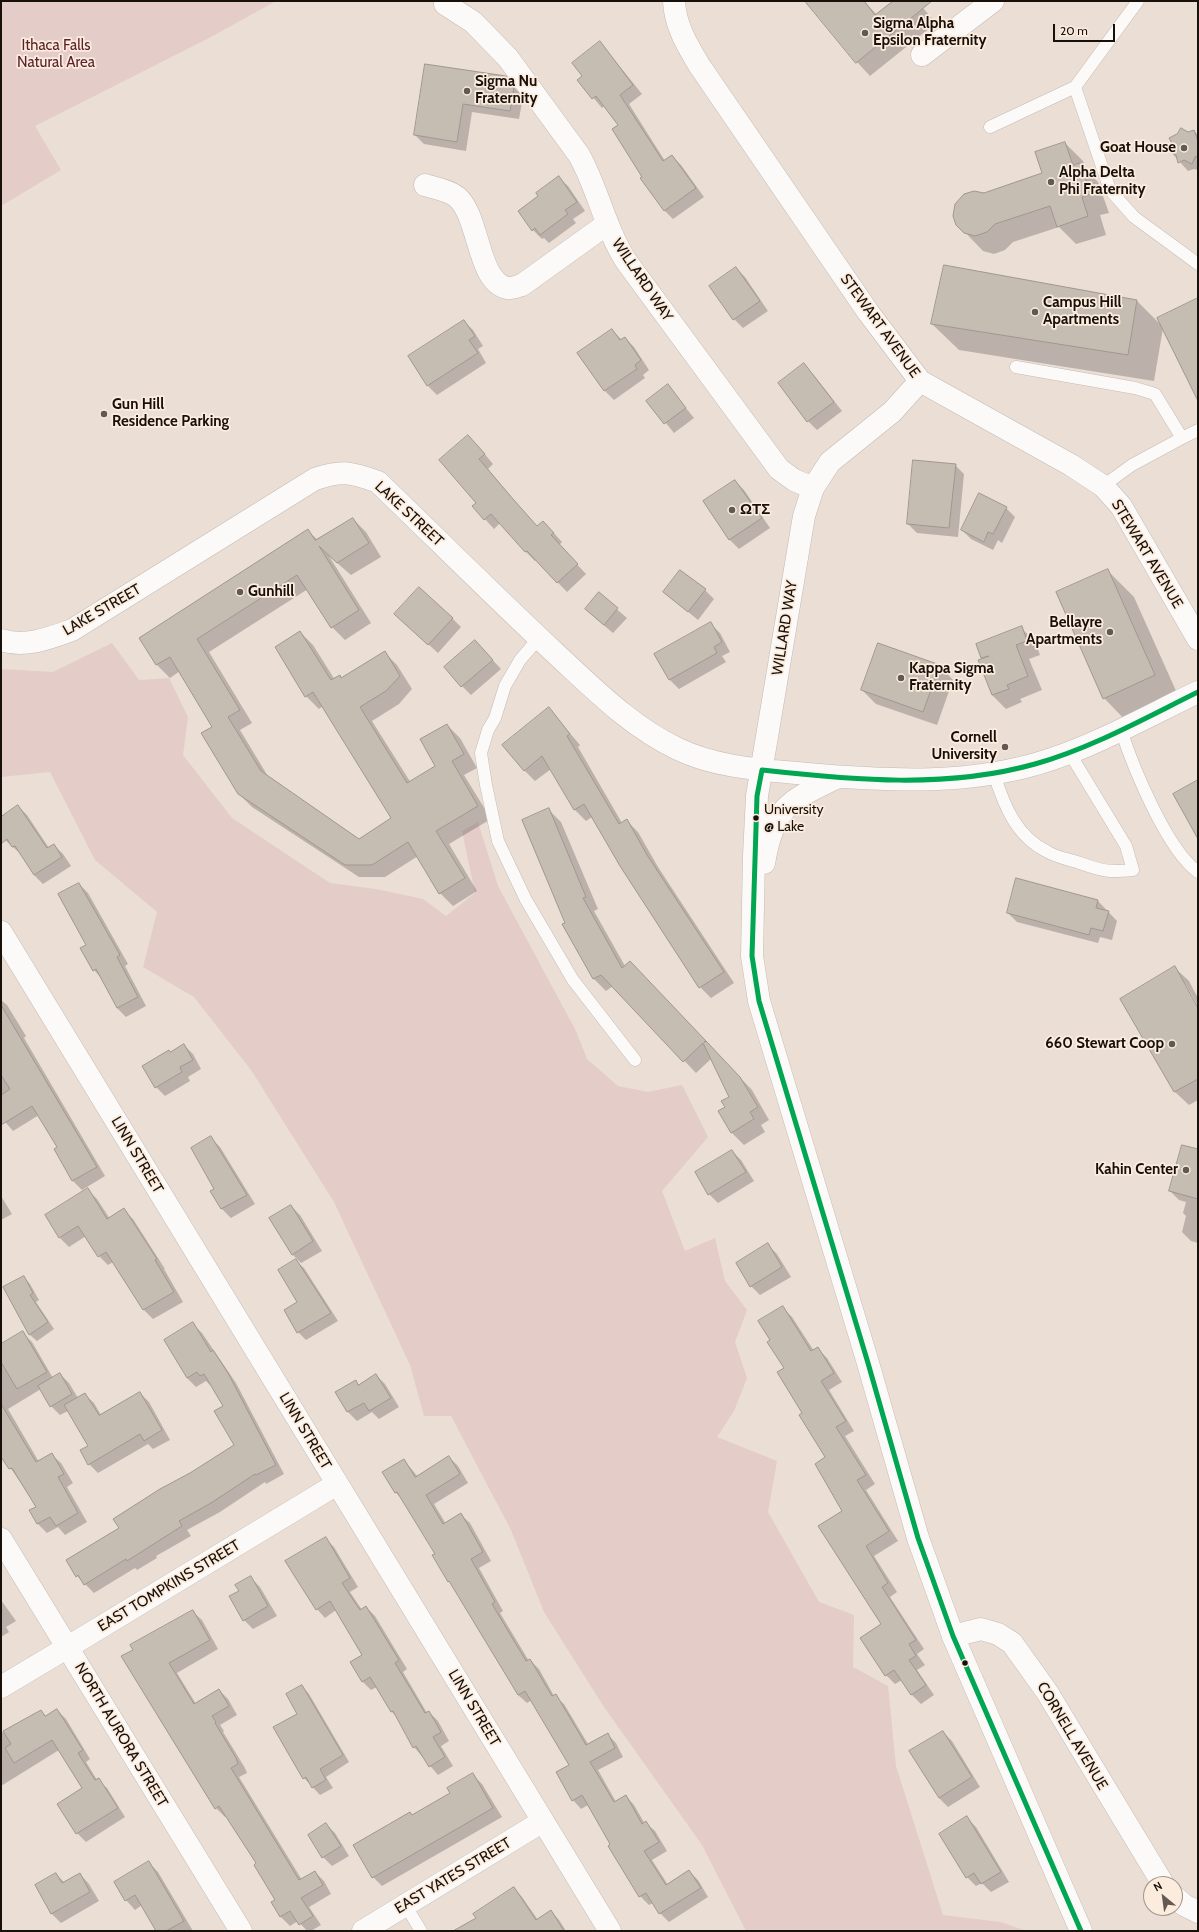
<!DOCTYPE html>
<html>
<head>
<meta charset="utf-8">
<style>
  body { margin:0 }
  #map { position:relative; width:1199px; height:1932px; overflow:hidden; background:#eaded5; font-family:Cabin,sans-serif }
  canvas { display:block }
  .frame { position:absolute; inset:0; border:2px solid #18110b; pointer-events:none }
  .north { position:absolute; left:1143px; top:1876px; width:40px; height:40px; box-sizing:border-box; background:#fcecde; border:1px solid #a1948a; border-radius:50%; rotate:331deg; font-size:11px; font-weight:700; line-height:16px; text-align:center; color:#18110b }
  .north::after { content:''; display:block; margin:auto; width:14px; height:18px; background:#625952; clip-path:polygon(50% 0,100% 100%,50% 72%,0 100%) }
  .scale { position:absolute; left:1053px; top:24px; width:62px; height:18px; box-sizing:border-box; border:2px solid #18110b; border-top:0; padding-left:5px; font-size:12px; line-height:14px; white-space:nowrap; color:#18110b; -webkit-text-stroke:3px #fcecde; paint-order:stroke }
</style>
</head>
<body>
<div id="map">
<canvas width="1199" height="1932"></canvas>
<div class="frame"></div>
<div class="north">N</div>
<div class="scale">20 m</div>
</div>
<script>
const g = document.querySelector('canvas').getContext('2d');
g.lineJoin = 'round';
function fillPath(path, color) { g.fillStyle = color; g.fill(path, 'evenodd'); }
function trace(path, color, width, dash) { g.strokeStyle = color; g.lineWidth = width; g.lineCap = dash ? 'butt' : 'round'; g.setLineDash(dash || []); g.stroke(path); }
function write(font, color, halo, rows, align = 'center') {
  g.font = font + ' Cabin,sans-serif'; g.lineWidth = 3.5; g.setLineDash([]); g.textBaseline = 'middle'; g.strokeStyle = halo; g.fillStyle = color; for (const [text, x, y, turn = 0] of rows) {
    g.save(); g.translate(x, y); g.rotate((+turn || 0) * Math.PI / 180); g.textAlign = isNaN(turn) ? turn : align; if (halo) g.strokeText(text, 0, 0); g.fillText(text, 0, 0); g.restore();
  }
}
const green = new Path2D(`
  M1,1H276L209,38L35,126L61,170L1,206Z
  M112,643L139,680L169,678L188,717L183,755L232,818L330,883L376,889L423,899L446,916L475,893L462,831L478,822L498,886L576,1031L587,1059L618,1086L648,1092L682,1085L708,1137L662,1191L685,1251L715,1238L725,1281L747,1310L735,1342L747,1378L734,1411L717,1437L777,1461L768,1512L819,1602L854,1615L853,1667L888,1686L896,1766L943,1915L1000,1922L1024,1930L746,1931L702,1845L604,1707L544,1612L511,1530L451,1416H424L410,1365L334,1202L251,1070L194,997L143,967L157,912L95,860L50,772L1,777V669L53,672Z`);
const shadow = new Path2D(`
  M813,1H864L877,15L895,1H917L936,23L870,76L857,62Z
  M600,42L642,94L629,104L665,161L672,156L681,165L704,197L673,219L664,210L643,177L620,125L604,106L602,108L578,80L583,76Z
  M425,65L505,77L523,97L519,119L472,112L466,151L424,144L415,135Z
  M1194,131L1198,135V170L1194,169L1188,171L1170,151L1188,133Z
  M1065,143L1083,161L1087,171L1098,182L1109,213L1100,215L1106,235L1076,244L1059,227L1013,242L1005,250L994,254L983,251L957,224L984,194L1044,174Z
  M558,177L568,186L585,211L573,219L576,223L549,243L544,238L542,239L533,230L520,211L540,197Z
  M736,268L745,277L768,311L743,328L734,319Z
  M1198,299V396L1163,328L1154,381L959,350L932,324L1137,301L1162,326Z
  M464,321L473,330L483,346L478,349L486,363L437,395L428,386Z
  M612,330L622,340L625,338L634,347L649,370L643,375L645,378L614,400L605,391L578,353Z
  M804,365L813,374L842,411L817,430L808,421Z
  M668,386L694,418L674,433L648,401Z
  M477,445L493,464L488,469L522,510L537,527L552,531L562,542L559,545L586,574L567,592L536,560L535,561L526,552L500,523L494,529L473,506L477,503Z
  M955,465L964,474L958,537L917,533L908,524Z
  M735,481L744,490L770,528L739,549L730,540L704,501Z
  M1006,508L1015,517L1002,543L998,540L993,550L971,539L962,530Z
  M353,519L366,532L381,557L351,575L329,556L371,623L345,640L332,627L308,589L209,652L252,723L240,730L269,778L359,840L393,818L323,706L319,709L306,696L300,632L313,645L335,680L342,679L385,653L397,665L412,689L399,704L372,721L411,783L437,766L447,725L460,738L477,768L464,775L491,819L449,844L477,891L453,906L440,893L418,856L385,877H359L252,807L239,794L213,727L180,671L170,678L157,665L140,638L308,531L318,540Z
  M1107,570L1134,597L1181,702L1130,725L1104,698Z
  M705,590L714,599L698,620L664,592Z
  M599,594L627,618L613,633L595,618Z
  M452,618L461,627L438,653L405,623Z
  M711,624L720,633L730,652L722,656L726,662L679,689L670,680L656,655Z
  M1021,628L1035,641L1040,655L1029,659L1042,690L1020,699L1022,702L1006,709L992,695L982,658Z
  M475,641L501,669L471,695L462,686Z
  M940,666L953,680L937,725L876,704L862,690Z
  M549,709L580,745L578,747L622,823L627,821L638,832L658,867L734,983L711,998L700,987L592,817L586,821L575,810L551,769L535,781L524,770Z
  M18,806L27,815L49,848L54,845L63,854L71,866L43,884L34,875L22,855L6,841L1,834V818Z
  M549,810L561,822L598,909L594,911L625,966L641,974L752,1090L769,1120L761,1125L765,1132L744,1145L732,1133L719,1112L726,1107L730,1097L712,1058L696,1073L613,986L606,991L594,979L564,925L566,923Z
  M1016,880L1098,901L1117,921L1112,940L1100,937L1098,943L1017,922L1008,913Z
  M79,884L88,893L128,964L125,966L146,1006L126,1017L117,1008L102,979L94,970L88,945Z
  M1175,968L1189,981L1198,998V1006L1185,983H1183L1198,1010V1100L1189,1105L1175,1092L1122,999Z
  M1,1000L7,1005L26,1036L24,1038L105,1176L82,1190L73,1181L55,1149L58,1147L39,1115L13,1131L1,1117Z
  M184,1045L193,1054L201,1069L188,1077L190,1081L165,1096L156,1087L170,1053Z
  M211,1138L220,1147L255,1204L231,1218L222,1209L212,1192L216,1189Z
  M1198,1150V1243L1191,1241L1182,1232L1186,1216L1183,1213L1186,1202L1179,1200L1170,1191Z
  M732,1151L741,1160L754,1181L718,1203L709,1194Z
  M88,1190L97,1199L110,1219L124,1210L133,1219L165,1269H164L183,1302L153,1319L144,1310L113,1262L108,1265L99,1256L86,1236L69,1247L60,1238Z
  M1,1196L12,1214L1,1220Z
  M291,1206L300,1215L322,1251L301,1263L292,1254Z
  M768,1245L777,1254L791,1277L760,1295L751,1286Z
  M296,1261L304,1268L338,1321L306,1340L298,1332Z
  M24,1277L30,1284L39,1300L36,1302L54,1329L37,1341L30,1335L4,1287Z
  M783,1308L792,1317L814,1351L818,1349L827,1358L842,1382L829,1390L854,1431L845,1436L875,1484L866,1490L898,1541L874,1556L897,1592L890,1597L924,1649L917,1654L925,1665L917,1670L934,1695L921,1704L912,1695L902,1680L895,1684L886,1675L883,1625L843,1511L827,1458L803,1414L785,1368L771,1340Z
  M193,1324L202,1333L236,1383L284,1474L266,1484L265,1482L220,1512L187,1530L191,1536L156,1556L157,1558L137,1570L135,1568L94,1593L77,1576L120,1529L191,1474L235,1445L225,1406L211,1384L210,1385L206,1381L196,1387L187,1378Z
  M23,1333L32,1342L53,1378L60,1374L69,1383L78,1398L84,1394L94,1403L101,1415L140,1393L149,1402L170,1440L153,1449L148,1444L98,1473L89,1464V1446L68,1411L60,1415L51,1406L41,1389L8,1409L39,1462L51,1454L61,1463L73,1483L67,1487L87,1522L65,1535L58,1527L47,1533L38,1524L31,1511L37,1507L1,1454V1345Z
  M376,1375L385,1384L399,1407L379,1419L372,1412L357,1421L348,1412L337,1393L355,1382L359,1385Z
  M449,1457L458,1466L468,1483L434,1504L446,1524L461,1515L470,1523L491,1561L479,1568L503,1611L500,1613L529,1661L530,1660L539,1669L554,1696L564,1704L588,1744L608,1735L616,1743L623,1757L598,1770L616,1802L626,1796L634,1805L645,1824L646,1823L655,1831L667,1851L652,1860L668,1885L689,1871L698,1880L708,1897L669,1922L660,1913L653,1903L649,1905L640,1896L609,1846L611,1845L588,1805L581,1809L573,1800L571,1765L532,1700L527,1703L518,1695L454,1586L449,1581L434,1556L436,1554L404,1501L396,1493L404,1460L418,1477Z
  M325,1538L334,1547L358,1587L350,1592L362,1610L366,1607L375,1616L407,1669L403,1672L427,1713L429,1712L438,1721L449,1741L441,1746L453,1766L438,1775L414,1747L398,1718L391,1711L377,1687L371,1690L363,1682L351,1662L363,1656L336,1610L325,1618L317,1609Z
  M251,1578L260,1587L277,1616L253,1629L244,1620L240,1591Z
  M1,1600L16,1621L6,1627L9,1632L1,1637Z
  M193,1612L202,1620L218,1649L177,1673L196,1704L219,1690L228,1699L237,1715L220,1725L224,1731L223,1732L245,1768L247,1773L239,1777L302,1880L315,1872L324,1881L331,1894L309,1907L321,1925L311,1931H307L298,1921L290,1926L281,1917L272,1902L276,1900L257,1864L227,1816L225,1817L216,1808L123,1657Z
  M302,1686L309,1694L349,1762L326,1777L333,1788L320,1795L304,1778L298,1714Z
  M57,1710L66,1719L90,1759L86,1762L97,1780L107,1788L125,1817L86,1842L77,1833L84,1789L59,1750L1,1786V1733L41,1711L46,1716Z
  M943,1732L952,1741L980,1787L948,1807L939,1798Z
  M473,1775L482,1784L502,1817L382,1886L373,1877L413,1816L451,1794Z
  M967,1818L976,1827L1009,1882L991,1892L982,1883L976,1886L967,1877Z
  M326,1824L335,1833L349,1856L332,1866L323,1857Z
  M149,1863L158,1872L193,1931H157L142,1905L135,1910L126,1900L115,1883Z
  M56,1874L65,1883L80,1874L89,1884L99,1901L61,1923L52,1914L36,1886Z
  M514,1888L522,1897L538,1920L551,1911L559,1920L566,1931H455L477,1918Z`);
const building = new Path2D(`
  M805,1H864L875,15L893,1H932L856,63Z
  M600,41L633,85L620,95L663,161L672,155L696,188L664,211L640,178L642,177L612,129L618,125L596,96L592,99L577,80L582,76L572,63Z
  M425,64L506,76L514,87L510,111L463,104L457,142L414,135Z
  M1181,128L1188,132L1194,130L1198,141V156L1195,157L1192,164L1184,160L1178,163L1176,155L1168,151L1173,145L1169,138L1177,134Z
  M1065,142L1073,165L1080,163L1091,194L1082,197L1088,216L1057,227L1050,206L995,224L987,232L975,236L964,233L956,225L953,216L955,204L964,194L974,191L984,193L1042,173L1035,152Z
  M559,176L577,202L565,210L568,214L540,235L535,228L532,231L518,211L538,196L536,193Z
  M944,265L1137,300L1128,355L931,324Z
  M736,267L760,301L733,320L709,286Z
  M1198,298V401L1157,318Z
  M464,320L475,336L469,340L478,353L427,386L408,356Z
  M612,329L620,340L625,337L641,360L635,365L637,369L604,391L577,353Z
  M804,363L834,402L807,422L778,383Z
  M668,384L686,408L664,424L646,401Z
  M468,435L485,454L479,459L513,499L537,526L543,521L554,533L551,535L578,564L557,583L527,551L525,552L491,514L484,520L472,506L476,503L439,460Z
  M913,460L956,464L949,528L907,524Z
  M735,480L762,518L729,540L703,501Z
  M979,493L1007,507L993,534L988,532L984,542L961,530Z
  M353,518L369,543L337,563L319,546L359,610L331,628L297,575L197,639L240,710L228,717L261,771L359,839L391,818L313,692L305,697L275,647L300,631L331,680L340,675L341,678L385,651L400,676L386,691L360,707L407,783L435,766L420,739L447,724L464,754L452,761L478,806L436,831L465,878L439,894L408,842L372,865H345L238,794L201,733L212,727L170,657L156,665L139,638L308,529L315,540Z
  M1108,569L1155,675L1103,699L1056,592Z
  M680,570L706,589L688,612L663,592Z
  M419,587L453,618L428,645L394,614Z
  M599,592L618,608L604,625L585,609Z
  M711,622L722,642L714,647L717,653L669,680L654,654Z
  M1022,626L1027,641L1016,645L1028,676L1007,685L1009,689L992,695L978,660L989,656L981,658L976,644Z
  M475,640L493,660L461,687L444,667Z
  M878,643L940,665L923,712L861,690Z
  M549,707L570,734L567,736L619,824L627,819L647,855L724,972L699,988L620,866L584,804L574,810L542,756L524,771L502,745Z
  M1198,780V839L1173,794Z
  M18,805L47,848L54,844L62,857L34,875L15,846L12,847L7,839L1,844V817Z
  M549,808L586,897L583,898L622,968L630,961L706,1041L704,1042L706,1041L740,1077L758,1107L750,1112L754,1119L731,1133L718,1111L725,1107L721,1101L729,1097L703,1043L683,1062L601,975L593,979L562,924L565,923L522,820Z
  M1016,878L1098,900L1096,908L1109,911L1103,931L1091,928L1089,935L1007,913Z
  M79,883L120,955L117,957L138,997L117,1008L96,969L93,971L80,948L86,945L58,894Z
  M1175,966L1198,1008V1079L1174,1092L1120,999Z
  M1,1005L97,1167L72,1181L54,1149L57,1147L32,1106L1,1125V1095L10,1089L1,1075Z
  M184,1044L193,1060L180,1067L182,1072L155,1088L142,1066L169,1050L170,1052Z
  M211,1136L247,1195L221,1209L210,1191L214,1189L191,1148Z
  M1182,1145L1198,1149V1199L1169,1191Z
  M732,1150L746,1172L708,1195L695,1172Z
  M88,1188L107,1219L124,1208L157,1259L155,1260L174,1292L143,1310L106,1252L98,1257L78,1226L59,1238L45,1215Z
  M291,1205L313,1241L292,1255L269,1218Z
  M768,1243L782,1267L750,1287L736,1263Z
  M296,1259L331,1313L297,1333L284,1310L297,1302L278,1270Z
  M24,1276L33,1293L30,1295L48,1322L29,1335L3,1287Z
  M783,1306L811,1351L818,1347L834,1373L821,1381L846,1421L836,1427L866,1475L857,1480L889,1531L866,1546L888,1583L882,1587L916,1640L909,1644L916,1656L909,1660L926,1685L911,1695L894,1670L885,1676L860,1638L881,1624L818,1526L842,1511L815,1464L825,1457L799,1415L802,1413L777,1372L784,1368L767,1342L770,1340L758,1321Z
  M193,1322L211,1352L213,1350L228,1373L276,1465L256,1475L255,1474L211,1503L179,1521L182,1526L127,1561L126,1559L84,1585L78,1575L76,1577L66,1560L119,1528L113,1519L160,1489L190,1473L234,1445L214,1411L223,1406L204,1374L200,1376L197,1372L187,1378L164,1340Z
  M23,1331L47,1372L17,1389L1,1362V1344Z
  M60,1373L72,1394L50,1407L38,1386Z
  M376,1374L391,1398L369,1411L364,1403L347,1412L335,1392L356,1380L358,1385Z
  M140,1392L162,1430L144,1441L140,1434L88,1465L80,1450L88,1446L64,1405L85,1393L99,1415Z
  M1,1404L36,1462L52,1453L64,1474L58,1477L78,1513L56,1526L50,1517L37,1524L29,1510L36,1507L12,1468L9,1469L1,1457Z
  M449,1456L460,1474L426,1495L443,1524L461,1513L483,1552L471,1559L495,1602L492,1604L526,1661L530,1659L552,1696L556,1694L586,1745L608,1733L615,1748L590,1762L614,1802L626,1795L642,1824L646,1821L659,1842L644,1851L666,1885L689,1870L701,1888L659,1914L646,1893L639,1897L608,1846L610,1844L582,1795L572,1801L556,1772L569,1765L525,1691L518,1695L449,1581L448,1582L432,1555L435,1554L397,1492L395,1493L382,1472L404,1459L415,1477Z
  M326,1537L350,1578L342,1583L360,1610L366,1606L399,1660L395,1663L425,1713L429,1711L441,1732L433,1737L445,1757L429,1767L416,1746L413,1748L393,1711L391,1712L370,1677L362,1682L350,1662L362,1655L330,1601L316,1610L285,1561Z
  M251,1576L268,1606L243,1621L229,1596L239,1591L235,1585Z
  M193,1610L210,1640L169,1663L194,1704L219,1689L229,1706L212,1716L216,1722L215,1723L236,1758L238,1764L231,1768L299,1880L315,1871L323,1885L301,1898L313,1916L299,1925L290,1911L280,1917L271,1902L275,1900L254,1865L256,1863L219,1806L215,1809L121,1656L133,1650L130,1645Z
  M302,1685L343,1755L320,1769L326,1780L312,1788L306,1777L303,1779L273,1727L297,1714L286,1694Z
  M57,1709L83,1750L78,1753L95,1780L99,1778L118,1808L76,1834L57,1804L82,1788L52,1740L14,1763L5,1748L11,1744L3,1731L41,1710L45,1716Z
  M943,1731L972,1777L939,1798L909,1751Z
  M473,1773L493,1808L372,1878L353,1845L410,1812L412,1815L450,1793L447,1788Z
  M967,1816L1001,1872L981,1884L974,1873L966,1878L939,1834Z
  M326,1823L341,1846L322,1858L308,1835Z
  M149,1861L184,1921L166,1931H156L135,1895L125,1901L114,1882Z
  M56,1873L62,1883L80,1873L90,1892L51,1914L35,1885Z
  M514,1887L536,1920L551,1910L564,1931H453L476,1918L473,1914Z`);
const service = new Path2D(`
  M1138,1L1075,87L1110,190L1134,217L1198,264
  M990,127L1075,87
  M1016,367L1135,388L1155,394L1182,438L1132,465L1103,486
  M1182,438L1198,430
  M539,638L520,660L505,686L495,718L488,730L481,753L486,785L498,841L526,900L573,980L635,1060
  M1121,730C1133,767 1167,850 1198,872
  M994,774C1004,805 1016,837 1048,852C1056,857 1067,859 1077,862C1100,870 1107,873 1133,870L1126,846L1069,752
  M406,1906L421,1931`);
const minor = new Path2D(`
  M445,4L473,22L508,58L579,155C598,189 605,228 626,261L779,469L794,480L813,488
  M922,55L993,1
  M425,185C434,188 449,190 457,197C480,217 477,281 507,288C511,289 518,286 522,285L607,224
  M1,932L610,1931
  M953,1636L981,1629L998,1634L1012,1643L1047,1692L1163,1884
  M68,1647L337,1484
  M1175,1897L1184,1905L1198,1912
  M363,1931L543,1821`);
const tertiary = new Path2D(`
  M674,1C675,25 687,45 699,65L868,312L920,381L1071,465L1103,486L1121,506L1198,639
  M920,381L892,412L830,462L813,488L804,516L757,796L754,856L752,956L759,1001L868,1363L918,1538L953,1636L1081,1931
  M1,640C25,648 50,638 72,630L315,479C342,470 351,472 378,482C437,539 495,597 555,653C593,688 631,727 678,749C717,768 765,770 807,774C889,781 973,786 1052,759C1102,742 1150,715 1198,692
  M764,863C774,806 789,801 838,777
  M1,1539L241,1931
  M1,1687L68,1647`);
const bus1 = new Path2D(`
  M1081,1931L953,1636L918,1538L868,1363L759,1001L752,956L757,796L762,770C853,780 946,789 1035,764C1092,748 1145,718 1198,692`);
const markers = [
  [865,33,4,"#625952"],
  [467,91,4,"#625952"],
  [1184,148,4,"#625952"],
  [1051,182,4,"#625952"],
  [1035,312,4,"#625952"],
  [104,414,4,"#625952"],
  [732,510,4,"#625952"],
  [240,592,4,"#625952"],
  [1110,632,4,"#625952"],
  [901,678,4,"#625952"],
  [1005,747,4,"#625952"],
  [756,818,3.5,"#18110b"],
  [1172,1044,4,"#625952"],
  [1186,1170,4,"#625952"],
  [965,1663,3.5,"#18110b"]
];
const busNames = [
  ["University",764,810],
  ["@ Lake",764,827]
];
const poiNames = [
  ["Sigma Alpha",873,24],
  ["Epsilon Fraternity",873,41],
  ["Sigma Nu",475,82],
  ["Fraternity",475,99],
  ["Goat House",1176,148,"right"],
  ["Alpha Delta",1059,173],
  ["Phi Fraternity",1059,190],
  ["Campus Hill",1043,303],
  ["Apartments",1043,320],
  ["Gun Hill",112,405],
  ["Residence Parking",112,422],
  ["ΩΤΣ",740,510],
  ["Gunhill",248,592],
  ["Bellayre",1102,623,"right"],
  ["Apartments",1102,640,"right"],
  ["Kappa Sigma",909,669],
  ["Fraternity",909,686],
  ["Cornell",997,738,"right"],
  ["University",997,755,"right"],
  ["660 Stewart Coop",1164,1044,"right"],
  ["Kahin Center",1178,1170,"right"]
];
const parkNames = [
  ["Ithaca Falls",56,46],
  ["Natural Area",56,63]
];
const streetNames = [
  ["WILLARD WAY",642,280,56],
  ["STEWART AVENUE",880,326,54],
  ["LAKE STREET",409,514,43],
  ["STEWART AVENUE",1147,554,59],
  ["LAKE STREET",102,610,-30],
  ["WILLARD WAY",785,628,-81],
  ["LINN STREET",137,1155,59],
  ["LINN STREET",305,1431,59],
  ["EAST TOMPKINS STREET",169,1586,-31],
  ["LINN STREET",474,1708,59],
  ["NORTH AURORA STREET",121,1735,59],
  ["CORNELL AVENUE",1072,1736,59],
  ["EAST YATES STREET",453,1876,-31]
];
fillPath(green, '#e4ccc9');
fillPath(shadow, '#0003');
fillPath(building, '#c6bdb2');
trace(building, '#9f978f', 1);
trace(service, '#c4bbb4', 13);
trace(minor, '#c4bbb4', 23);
trace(tertiary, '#c4bbb4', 23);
trace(service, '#fcfaf9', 12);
trace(minor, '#fcfaf9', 22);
trace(tertiary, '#fcfaf9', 22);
trace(bus1, '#00a651', 5);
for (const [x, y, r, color] of markers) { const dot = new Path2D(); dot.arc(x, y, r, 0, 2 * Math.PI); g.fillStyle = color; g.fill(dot); trace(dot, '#fcecde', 1.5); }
write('14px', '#18110b', '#fcecde', busNames, 'left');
write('bold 15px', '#18110b', '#fcecde', poiNames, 'left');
write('15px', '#5c212a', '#fcecde', parkNames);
write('15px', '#18110b', '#fcecde', streetNames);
</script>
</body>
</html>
